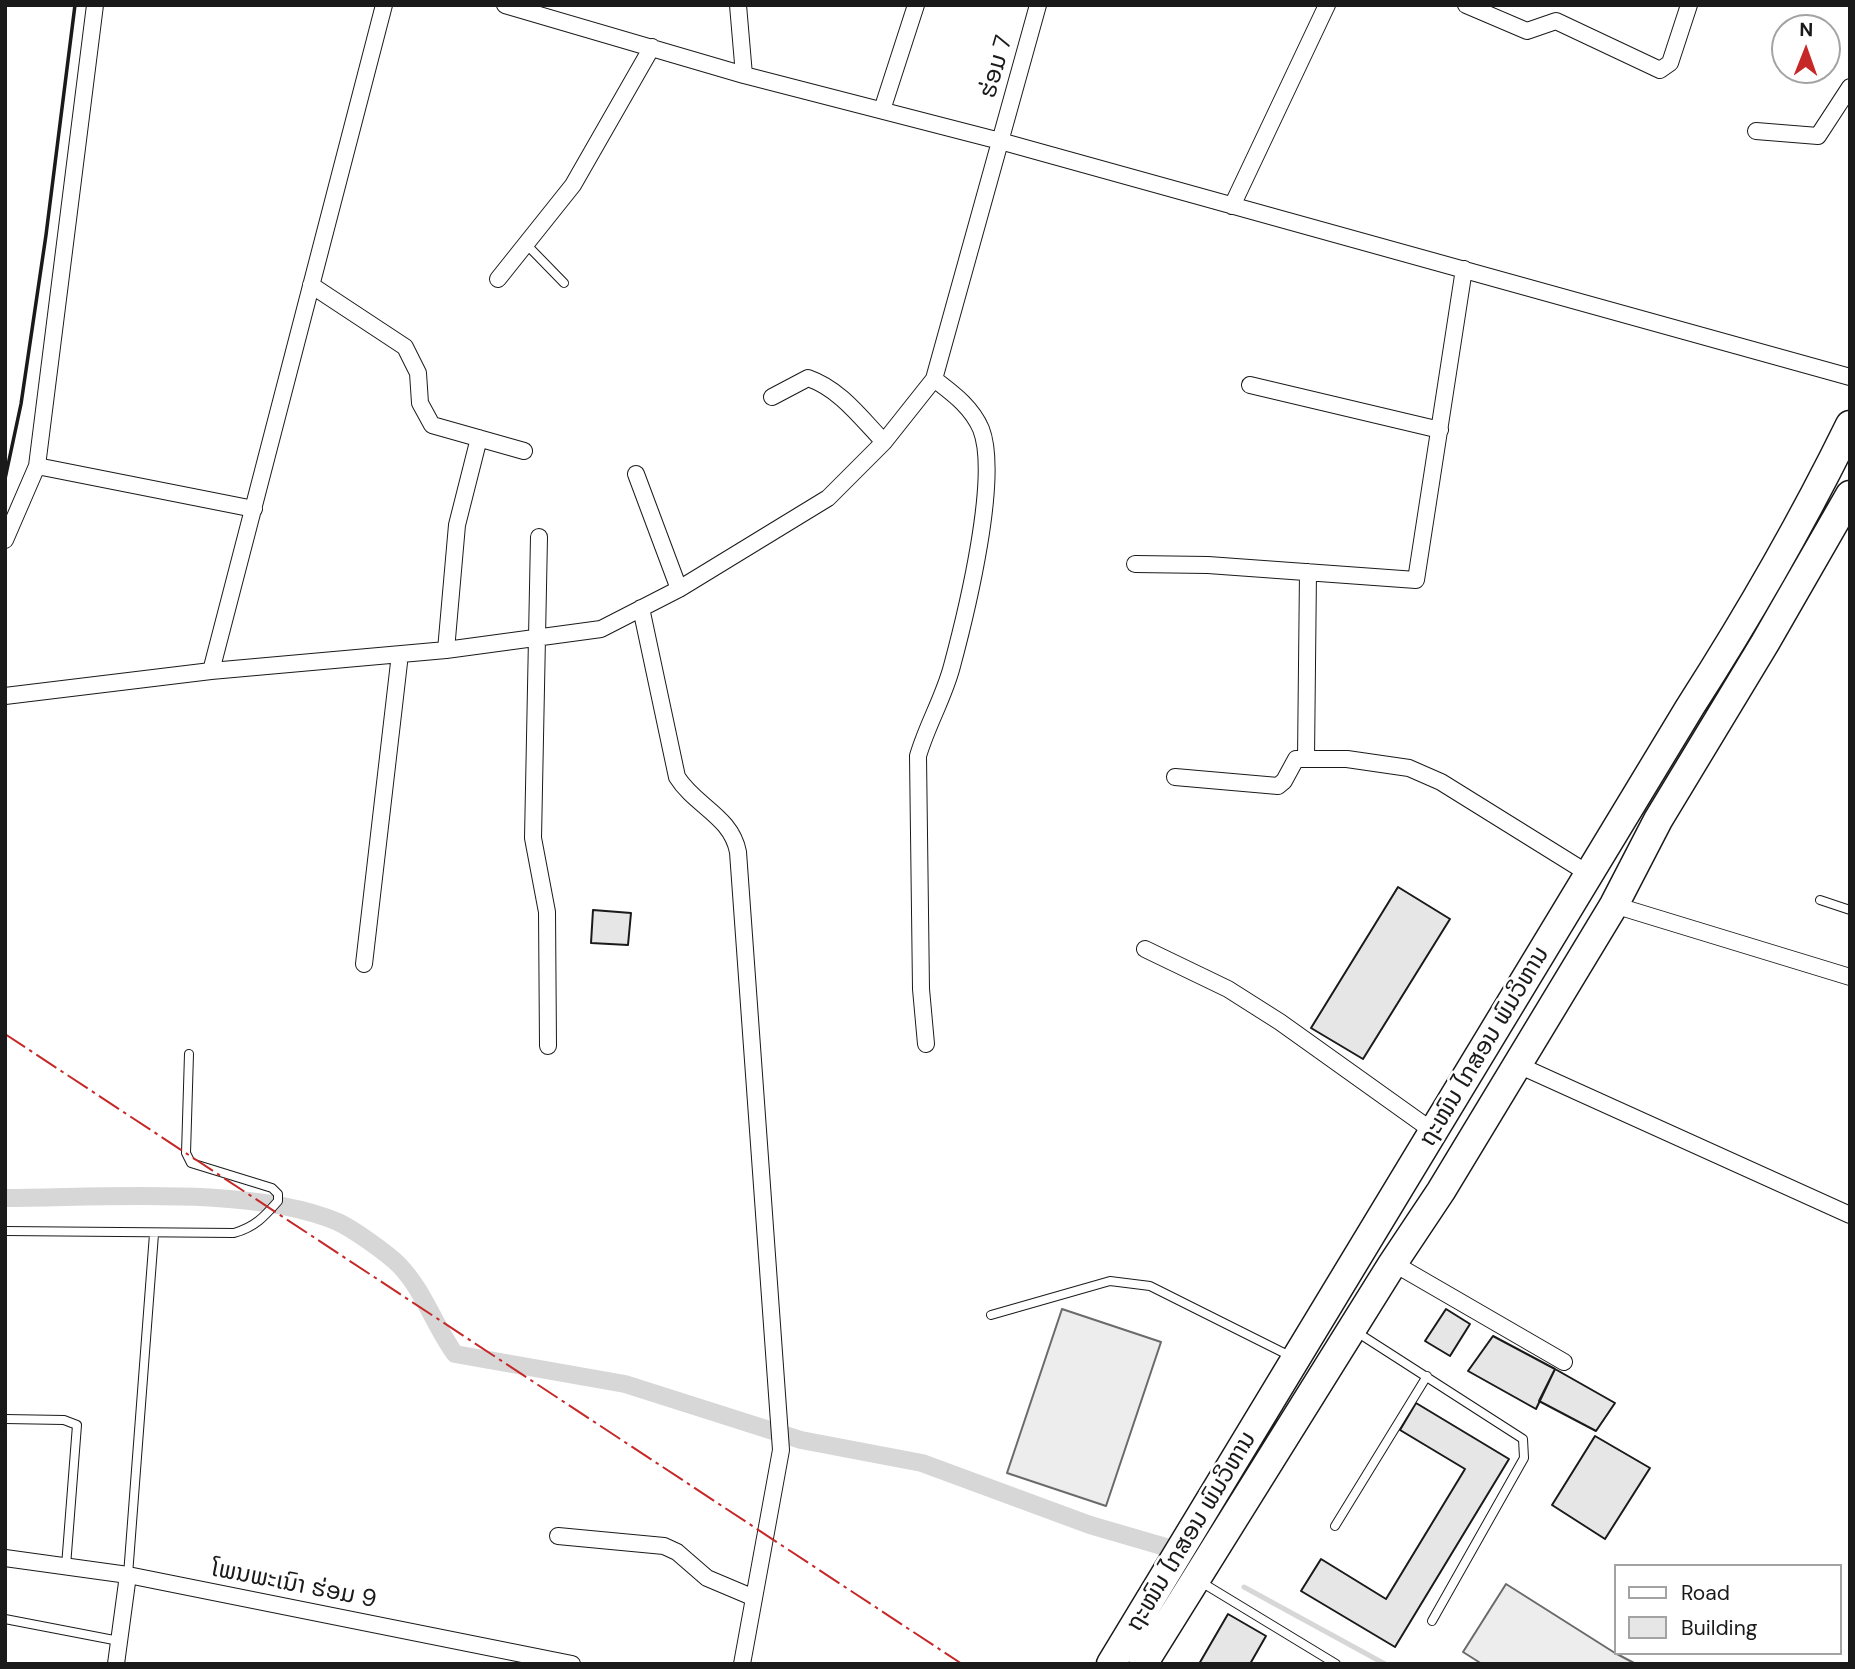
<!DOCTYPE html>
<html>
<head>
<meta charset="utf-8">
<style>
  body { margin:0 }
  #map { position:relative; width:1855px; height:1669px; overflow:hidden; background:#fff; font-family:"DM Sans",sans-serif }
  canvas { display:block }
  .frame { position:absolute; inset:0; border:7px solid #1a1a1a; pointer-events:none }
  .legend { position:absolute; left:1614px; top:1564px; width:228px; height:91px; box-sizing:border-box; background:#fff; border:2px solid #a3a3a3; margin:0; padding:9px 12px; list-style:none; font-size:21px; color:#1a1a1a }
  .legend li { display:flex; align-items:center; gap:14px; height:35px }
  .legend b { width:35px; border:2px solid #a3a3a3 }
  .north { position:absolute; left:1771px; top:14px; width:70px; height:70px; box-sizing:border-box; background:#fff; border:2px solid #a3a3a3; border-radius:50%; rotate:1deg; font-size:19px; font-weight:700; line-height:28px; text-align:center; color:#1a1a1a }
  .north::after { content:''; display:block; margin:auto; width:24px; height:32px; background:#c62828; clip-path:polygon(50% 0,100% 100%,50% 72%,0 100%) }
</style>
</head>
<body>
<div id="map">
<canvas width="1855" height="1669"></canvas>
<div class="frame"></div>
<ul class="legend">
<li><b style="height:9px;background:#fff"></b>Road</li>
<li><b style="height:19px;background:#e6e6e6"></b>Building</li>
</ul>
<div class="north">N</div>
</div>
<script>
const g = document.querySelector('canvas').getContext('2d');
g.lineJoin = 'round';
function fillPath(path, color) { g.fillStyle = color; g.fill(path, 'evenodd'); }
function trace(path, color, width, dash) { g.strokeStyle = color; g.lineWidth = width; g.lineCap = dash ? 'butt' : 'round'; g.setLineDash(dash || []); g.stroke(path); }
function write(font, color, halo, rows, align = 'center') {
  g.font = font + ' "DM Sans","Noto Sans Lao",sans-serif'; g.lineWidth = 5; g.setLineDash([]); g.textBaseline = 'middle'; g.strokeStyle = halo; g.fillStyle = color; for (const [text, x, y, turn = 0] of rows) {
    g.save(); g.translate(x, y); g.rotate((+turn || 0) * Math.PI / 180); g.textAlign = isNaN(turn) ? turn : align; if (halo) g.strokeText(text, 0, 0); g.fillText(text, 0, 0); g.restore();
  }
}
const built = new Path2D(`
  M1062,1309L1161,1342L1106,1506L1007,1473Z
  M1506,1584L1615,1653L1636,1664H1482L1463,1652Z`);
const stream = new Path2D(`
  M1244,1587L1385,1664`);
const canal = new Path2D(`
  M5,1198C100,1198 251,1185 338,1222C353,1229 387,1253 399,1265C424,1291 434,1325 455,1354L625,1384L801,1440L922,1463L1090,1525L1169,1548`);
const building = new Path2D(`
  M1398,887L1450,919L1363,1059L1311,1028Z
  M593,910L631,913L628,945L591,943Z
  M1446,1309L1470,1324L1450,1356L1425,1341Z
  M1493,1336L1555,1369L1536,1409L1468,1371Z
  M1555,1369L1615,1403L1596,1431L1539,1401Z
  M1416,1403L1509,1459L1395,1647L1301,1591L1321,1559L1386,1599L1465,1469L1400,1430Z
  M1595,1436L1650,1468L1605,1539L1552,1505Z
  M1228,1614L1266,1636L1250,1664H1199Z`);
const lane = new Path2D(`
  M526,244L564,283
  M1820,900L1850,910
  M5,1231L234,1233C255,1227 264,1217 278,1201V1194L272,1188L191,1163L186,1153L189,1054
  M991,1315L1110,1281L1150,1286L1292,1357
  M1355,1331L1523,1439L1524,1458L1432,1621
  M5,1419L64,1420L77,1425L66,1566
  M1335,1526L1427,1376
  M128,1575L154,1234
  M1201,1582L1336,1664
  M5,1619L119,1641`);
const street = new Path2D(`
  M505,5L744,75L1000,141L1850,377
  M738,5L744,75
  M1466,5L1527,31L1556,21L1660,70L1670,63L1689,5
  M882,110L916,5
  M1756,131L1818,136L1850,87
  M1232,206L1327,5
  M498,279L573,185L652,47
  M311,285L405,347L418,373L420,403L432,425L524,451
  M1250,385L1440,430
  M772,397L808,378C840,389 861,418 884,442
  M37,466L254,509
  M636,474L679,589
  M539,537L533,838L547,912L548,1046
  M5,540L37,466L95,5
  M1135,564L1208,565L1416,580L1464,269
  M641,608L677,777C695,806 731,816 738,852L781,1450L742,1664
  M446,650L457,525L479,438
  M211,671L384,5
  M5,696L211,671L446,650L601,629L679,589L828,498L884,442L934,379L1038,5
  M1306,758L1308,572
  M1175,777L1278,786L1284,781L1296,759H1347L1409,768L1441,782L1589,874
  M1614,905L1850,977
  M1145,949L1228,989L1280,1022L1434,1132
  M364,964L400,654
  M926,1044L921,989L918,756C927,725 944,697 952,666C966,614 1000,477 981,429C971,406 952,393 934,379
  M1516,1064L1850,1215
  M1393,1263L1564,1362
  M558,1536L664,1546L677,1552L707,1578L752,1597
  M5,1558L128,1575L572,1664
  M116,1664L128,1575`);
const highway = new Path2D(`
  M1111,1664L1690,707C1749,615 1802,523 1850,425
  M1143,1664L1393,1263L1441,1191L1614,905L1658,820L1765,643L1850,495`);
const wall = new Path2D(`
  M5,479L21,404L46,235L75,5`);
const power = new Path2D(`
  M5,1034L962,1664`);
const streetNames = [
  ["ຮ່ອມ 7",997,67,-74],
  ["ຖະໜົນ ໄກສອນ ພົມວິຫານ",1485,1047,-59],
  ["ຖະໜົນ ໄກສອນ ພົມວິຫານ",1192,1532,-59],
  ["ໂພນພະເນົາ ຮ່ອມ 9",294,1585,11]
];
fillPath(built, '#ededed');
trace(built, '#6a6a6a', 2);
trace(stream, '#d7d7d7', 5);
trace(canal, '#d7d7d7', 18);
fillPath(building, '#e6e6e6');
trace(building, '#1a1a1a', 2);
trace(lane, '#1a1a1a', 10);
trace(street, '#1a1a1a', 18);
trace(highway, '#1a1a1a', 31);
trace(lane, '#fff', 8);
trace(street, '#fff', 16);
trace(highway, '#fff', 28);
trace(wall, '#1a1a1a', 3.5);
trace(power, '#c62828', 2, [24, 5, 3.5, 5]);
write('24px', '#1a1a1a', '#fff', streetNames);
</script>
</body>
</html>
